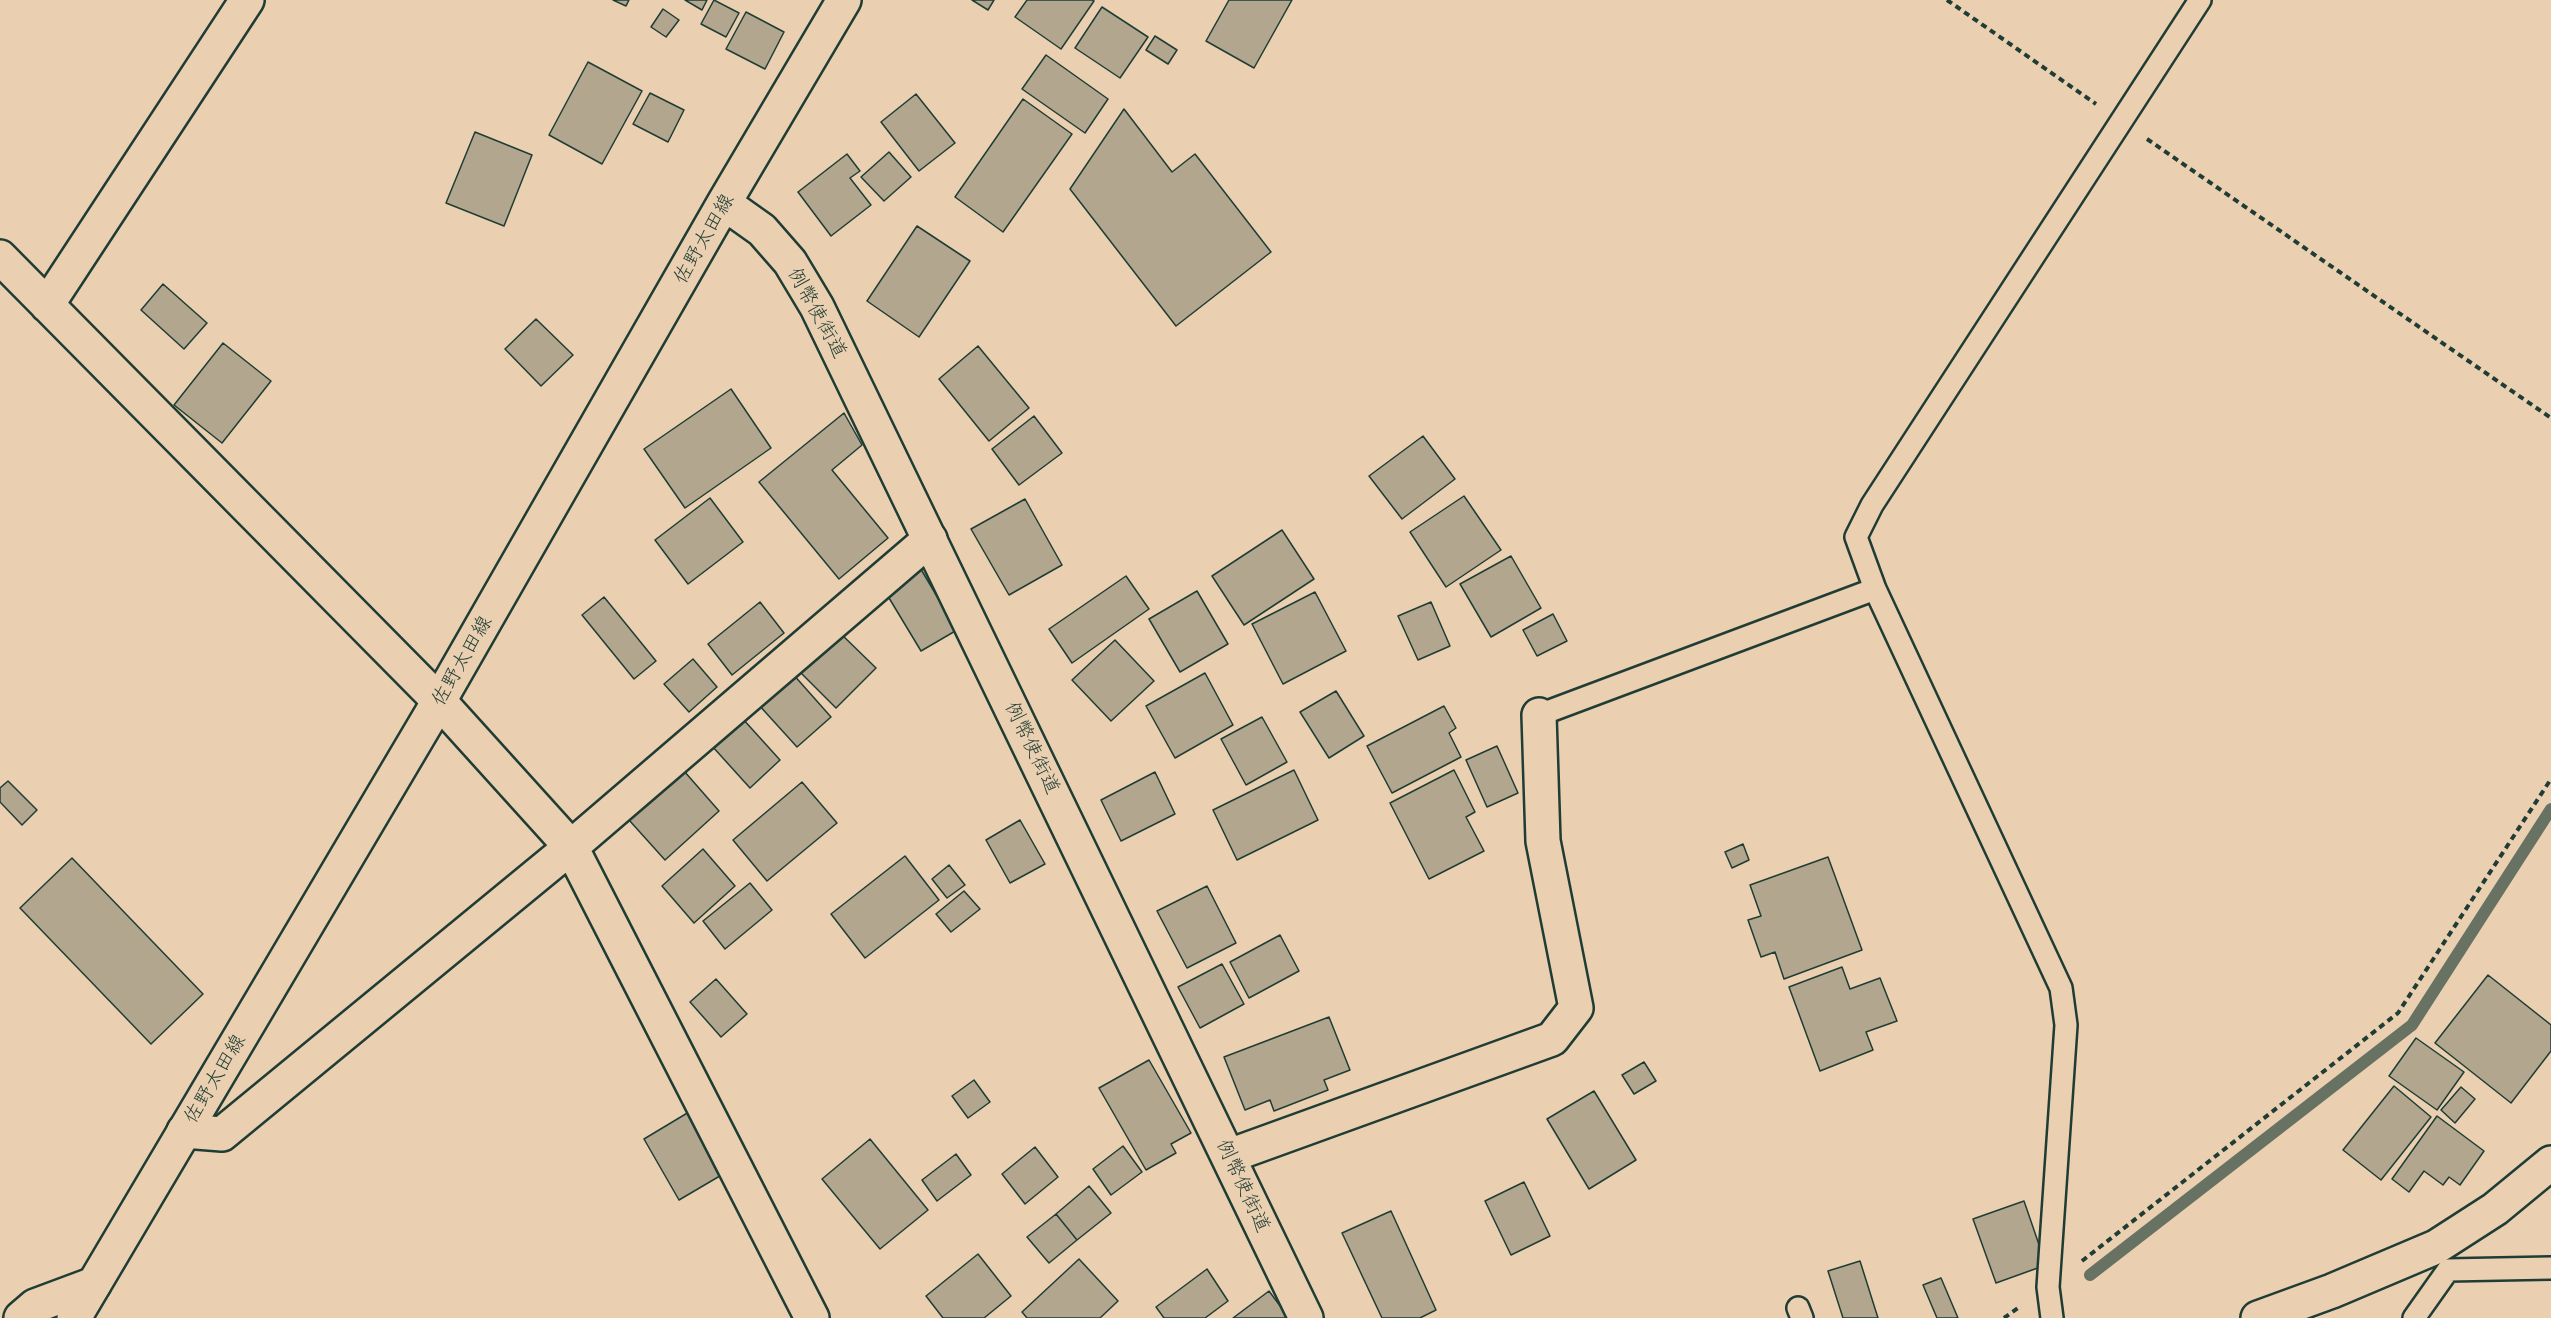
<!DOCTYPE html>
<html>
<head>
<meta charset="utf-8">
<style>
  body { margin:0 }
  canvas { display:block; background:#eacfb1 }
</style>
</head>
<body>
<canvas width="2551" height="1318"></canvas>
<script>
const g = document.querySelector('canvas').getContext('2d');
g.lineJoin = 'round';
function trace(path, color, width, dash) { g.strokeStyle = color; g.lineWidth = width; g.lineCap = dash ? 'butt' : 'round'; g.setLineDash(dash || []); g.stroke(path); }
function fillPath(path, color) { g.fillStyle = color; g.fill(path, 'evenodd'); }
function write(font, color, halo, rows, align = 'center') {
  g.font = font + ' "Comic Neue","Klee One",sans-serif'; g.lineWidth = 6; g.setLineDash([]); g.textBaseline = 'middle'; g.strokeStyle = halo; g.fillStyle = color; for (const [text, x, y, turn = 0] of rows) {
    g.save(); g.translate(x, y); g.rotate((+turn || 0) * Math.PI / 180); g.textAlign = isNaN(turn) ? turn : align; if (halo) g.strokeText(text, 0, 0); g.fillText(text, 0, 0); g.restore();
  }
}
const stream = new Path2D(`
  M2090,1275L2412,1025L2551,809`);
const building = new Path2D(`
  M613,0H629L626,6Z
  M685,0H707L702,10Z
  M714,0L739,13L726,37L701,24Z
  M972,0H994L988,10Z
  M1027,0H1092L1094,1L1061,49L1015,17Z
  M1229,0H1292L1254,68L1206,41Z
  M1102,7L1148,37L1120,78L1075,48Z
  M663,9L679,20L666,37L651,27Z
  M746,12L784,32L765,69L726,49Z
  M1155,36L1177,50L1168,64L1146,50Z
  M1046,55L1108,99L1085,133L1022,89Z
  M588,62L642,91L602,164L549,135Z
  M650,93L684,110L668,142L633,124Z
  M916,94L955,143L919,171L881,122Z
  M1023,99L1072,134L1003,232L955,197Z
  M1124,109L1172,172L1195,154L1271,252L1176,326L1070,189Z
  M475,132L532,155L504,226L446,203Z
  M889,152L911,177L884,201L861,177Z
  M847,154L860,171L850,178L871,205L831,236L798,192Z
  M917,226L970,261L919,337L867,301Z
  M163,284L207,323L184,349L141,310Z
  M536,319L573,355L541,386L505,349Z
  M223,343L271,381L222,443L174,405Z
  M978,346L1029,408L989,441L939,379Z
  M731,389L771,448L685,508L644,449Z
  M844,413L862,445L832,470L888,538L839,579L759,482Z
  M1034,416L1062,453L1019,485L992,449Z
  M1423,436L1455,479L1402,519L1369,476Z
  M1464,496L1501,550L1446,587L1410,532Z
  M710,498L743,542L688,584L655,540Z
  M1025,499L1062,565L1009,595L971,529Z
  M1282,530L1314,579L1244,625L1212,576Z
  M1511,556L1541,608L1491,637L1460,584Z
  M919,566L957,630L921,651L883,588Z
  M1126,576L1149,609L1072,663L1049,629Z
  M1197,591L1228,644L1180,672L1149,619Z
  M1315,592L1346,651L1283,684L1252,624Z
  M604,597L656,661L634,679L582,615Z
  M760,602L784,633L732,675L708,644Z
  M1431,602L1450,646L1418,660L1398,616Z
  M1553,614L1567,641L1537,656L1523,630Z
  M839,632L876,668L836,708L800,672Z
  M1115,640L1154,681L1111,721L1072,680Z
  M693,659L717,687L689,712L664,684Z
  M792,673L831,717L797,747L758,704Z
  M1205,673L1233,725L1175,758L1146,706Z
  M1336,691L1364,736L1329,758L1300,712Z
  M1444,706L1456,728L1449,733L1461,757L1392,793L1367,746Z
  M1262,717L1287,762L1246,785L1221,739Z
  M742,718L780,760L750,788L712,746Z
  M1497,746L1518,793L1487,807L1466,760Z
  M1294,770L1318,820L1237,860L1213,810Z
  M1454,770L1475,812L1466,817L1484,851L1429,879L1390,803Z
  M684,771L719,811L665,860L629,820Z
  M1155,772L1175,814L1121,841L1101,800Z
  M8,781L37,810L22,825L0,802V788Z
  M802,782L837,823L767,881L733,840Z
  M1020,820L1045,864L1010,883L986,840Z
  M1743,844L1749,860L1732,868L1725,852Z
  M703,849L735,886L694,923L662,886Z
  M905,856L939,900L865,958L831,914Z
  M1828,857L1862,950L1784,979L1775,952L1761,957L1748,920L1761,916L1750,885Z
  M72,858L203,994L151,1044L20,908Z
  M949,865L965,885L947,898L932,879Z
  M750,883L772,910L725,949L703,921Z
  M1207,886L1236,943L1187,968L1157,911Z
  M964,891L980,909L951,932L936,914Z
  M1280,935L1299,971L1249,998L1230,962Z
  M1222,964L1244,1004L1200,1028L1178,987Z
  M1842,967L1850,989L1880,978L1897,1021L1866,1032L1873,1050L1820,1071L1789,987Z
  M2488,975L2551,1025V1051L2511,1103L2435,1043Z
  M716,979L747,1014L721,1037L690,1002Z
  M1329,1017L1350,1070L1324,1080L1328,1090L1274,1111L1270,1100L1245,1110L1224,1057Z
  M2416,1038L2464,1072L2437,1110L2389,1076Z
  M1149,1060L1191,1133L1171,1144L1176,1153L1146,1170L1099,1088Z
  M1644,1062L1656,1081L1634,1094L1622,1075Z
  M974,1080L990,1102L968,1118L952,1096Z
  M2394,1086L2431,1117L2381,1180L2343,1150Z
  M2461,1087L2475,1099L2455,1123L2441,1110Z
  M1594,1091L1636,1160L1589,1189L1547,1119Z
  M694,1109L730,1170L679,1200L644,1139Z
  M2437,1116L2484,1151L2460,1185L2449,1177L2443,1185L2424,1171L2409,1192L2392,1179Z
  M870,1139L928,1210L880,1249L822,1179Z
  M1123,1146L1142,1172L1111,1195L1093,1169Z
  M1035,1147L1058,1177L1025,1204L1002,1174Z
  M956,1154L971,1175L937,1201L922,1180Z
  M1524,1182L1550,1236L1511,1255L1485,1201Z
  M1089,1186L1111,1213L1077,1240L1056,1214Z
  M2024,1201L2046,1265L1996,1283L1973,1219Z
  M1391,1211L1436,1310L1420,1318H1382L1342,1233Z
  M1056,1214L1077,1240L1049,1263L1027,1237Z
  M978,1254L1011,1296L984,1318H943L926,1296Z
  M1079,1259L1118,1301L1100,1318H1027L1022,1312Z
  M1860,1261L1878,1318H1843L1828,1271Z
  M1207,1269L1228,1301L1205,1318H1164L1156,1307Z
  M1941,1278L1958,1318H1937L1923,1285Z
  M1269,1291L1289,1318H1233Z`);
const path = new Path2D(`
  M1947,0L2096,104
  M2147,139L2551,418
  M2082,1261L2398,1013L2551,779
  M2004,1318L2018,1308`);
const lane = new Path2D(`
  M1539,715L1875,589
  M2448,1270L2551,1268
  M1798,1308L1802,1318
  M2052,1318L2048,1287L2066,1025L2061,988L1875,589L1856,537L1872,505L2200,0
  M2414,1318L2448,1270`);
const street = new Path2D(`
  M0,257L439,701L571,847L812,1318
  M47,305L247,0
  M184,1131L222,1134L571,847L930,539
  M1229,1156L1552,1039L1576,1008L1543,841L1539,715
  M21,1318L35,1306L94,1284`);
const secondary = new Path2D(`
  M724,203L762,230L790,262L817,307L1306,1318
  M74,1318L439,701L724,203L844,0
  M2258,1318L2332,1291L2436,1247L2495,1209L2551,1163`);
const streetNames = [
  ["佐野太田線",704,239,-60],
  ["例幣使街道",817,313,61],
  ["佐野太田線",462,661,-60],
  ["例幣使街道",1032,748,64],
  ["佐野太田線",215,1079,-59],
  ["例幣使街道",1243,1186,65]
];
trace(stream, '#687262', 12);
fillPath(building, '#b2a68e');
trace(building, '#1f3d34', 1.5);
trace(lane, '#1f3d34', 26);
trace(street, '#1f3d34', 38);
trace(secondary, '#1f3d34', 38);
trace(path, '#1f3d34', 4, [6, 4.5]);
trace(lane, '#eacfb1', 21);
trace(street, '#eacfb1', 33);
trace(secondary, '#eacfb1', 33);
write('20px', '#1f3d34', '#eacfb1', streetNames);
</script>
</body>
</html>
